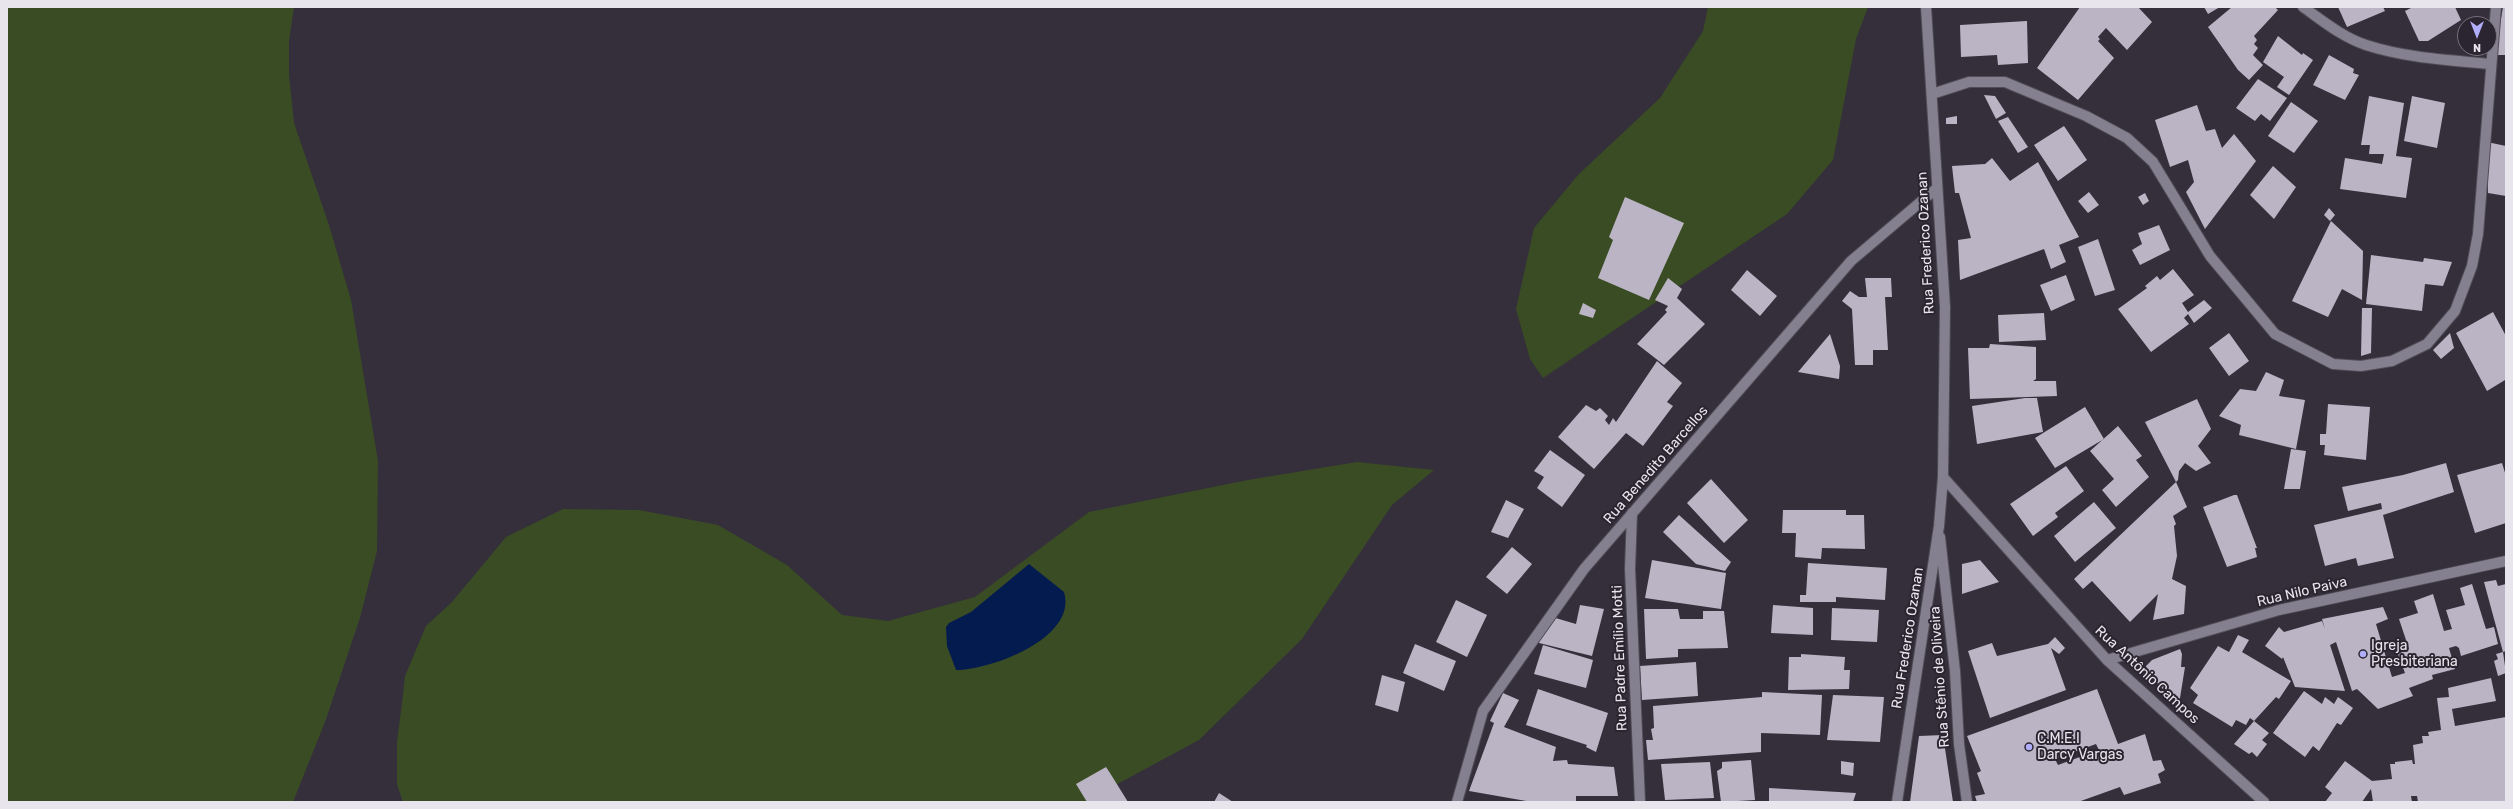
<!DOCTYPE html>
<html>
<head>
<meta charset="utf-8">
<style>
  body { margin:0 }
  #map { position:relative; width:2513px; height:809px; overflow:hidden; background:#342f3b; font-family:Rubik,sans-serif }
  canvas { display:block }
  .frame { position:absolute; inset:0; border:8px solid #e8e5ed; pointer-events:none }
  .north { position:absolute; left:2457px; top:16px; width:40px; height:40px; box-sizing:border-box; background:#2a2531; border:1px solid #76727c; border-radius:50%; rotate:180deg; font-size:11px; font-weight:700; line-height:16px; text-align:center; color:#e8e5ed }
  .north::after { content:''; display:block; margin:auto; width:14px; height:18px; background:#b0aefa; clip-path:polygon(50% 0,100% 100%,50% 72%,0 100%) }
</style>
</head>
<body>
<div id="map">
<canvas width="2513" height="809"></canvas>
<div class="frame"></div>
<div class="north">N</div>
</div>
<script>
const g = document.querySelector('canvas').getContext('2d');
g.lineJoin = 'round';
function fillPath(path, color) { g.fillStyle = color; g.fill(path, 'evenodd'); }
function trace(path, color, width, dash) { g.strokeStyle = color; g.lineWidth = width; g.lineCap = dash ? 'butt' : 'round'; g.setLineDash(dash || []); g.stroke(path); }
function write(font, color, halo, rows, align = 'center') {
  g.font = font + ' Rubik,sans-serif'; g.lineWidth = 4; g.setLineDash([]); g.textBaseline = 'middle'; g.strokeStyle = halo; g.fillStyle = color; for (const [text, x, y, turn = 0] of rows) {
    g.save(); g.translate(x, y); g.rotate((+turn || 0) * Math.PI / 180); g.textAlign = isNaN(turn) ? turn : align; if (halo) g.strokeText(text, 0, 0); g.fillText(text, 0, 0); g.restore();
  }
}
const green = new Path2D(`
  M7,7H294L289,41V75L294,123L329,225L351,300L378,461L377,551L360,618L325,722L293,802H7Z
  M1708,7H1868L1856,39L1833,160L1787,214L1543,378L1530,359L1516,309L1534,228L1578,175L1660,98L1703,31Z
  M1357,462L1434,470L1392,505L1302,639L1199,740L1084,802H403L397,784V742L403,695L405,676L426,626L452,602L506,537L563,509L639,510L718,525L787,565L842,615L888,621L975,597L1089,512L1248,480Z`);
const water = new Path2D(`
  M1029,564L1064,592C1078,638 991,670 956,670L947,646L946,627L949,623L971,612Z`);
const building = new Path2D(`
  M2080,7H2138L2152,22L2127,50L2106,28L2098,37L2100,39L2098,41L2114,58L2078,100L2037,68Z
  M2204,7H2220L2208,14Z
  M2232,7H2275L2278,10L2254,36L2257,40L2254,44L2258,48L2253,55L2263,65L2249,80L2238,70L2208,27Z
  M2338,7H2383L2385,11L2347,27Z
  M2413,7H2455L2461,20L2428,41H2419L2405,11Z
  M2503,7H2506V55H2495Z
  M2027,21L2028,63L1998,65L1997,55L1961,57L1960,25Z
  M2278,36L2302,55L2303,53L2313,60L2289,95L2277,87L2284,77L2263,62Z
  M2329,55L2354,69L2353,73L2359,75L2345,100L2313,85Z
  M2258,79L2287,98L2270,121L2261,114L2255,121L2236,108Z
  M1984,95L1995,96L2006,113L1996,119Z
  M2369,96L2404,103L2396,156L2412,158L2406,198L2340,189L2345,158L2382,164L2384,154H2369L2370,145H2361Z
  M2412,96L2445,103L2437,148L2404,141Z
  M2291,102L2318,121L2294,153L2268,136Z
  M2197,105L2206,131L2215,129L2222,148L2234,134L2256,161L2205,229L2186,192L2194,182L2188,160L2170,167L2155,120Z
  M1957,116V124H1946V118Z
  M2008,117L2028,147L2018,153L1998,121Z
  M2064,126L2087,160L2058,181L2034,145Z
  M2487,142L2506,146V196L2488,193Z
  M1992,158L2010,181L2038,162L2079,237L2059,245L2066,262L2051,269L2044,249L1960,280L1958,240L1971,238L1959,193H1955L1952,166L1985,164Z
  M2273,166L2296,187L2274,219L2250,195Z
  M2089,192L2099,205L2088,213L2078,201Z
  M2145,193L2149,201L2143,205L2138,197Z
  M1625,197L1684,223L1649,300L1598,278L1613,240L1609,237Z
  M2329,208L2335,215L2330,221L2324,215Z
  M2331,221L2363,251L2362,300L2342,289L2328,317L2292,301Z
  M2159,225L2170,250L2140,265L2132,250L2142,244L2138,233Z
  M2098,239L2115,290L2095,296L2078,247Z
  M2371,255L2423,262L2424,258L2452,262L2443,286L2425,284L2422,311L2366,304Z
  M2173,269L2194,295L2182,303L2188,312L2204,300L2212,308L2194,323L2188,314L2184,318L2189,324L2151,352L2118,309L2147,288L2145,286L2157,276L2160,280Z
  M1747,270L1777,296L1760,316L1731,290Z
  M2066,275L2075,300L2051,311L2040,285Z
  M1668,278L1682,289L1677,298L1705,324L1664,365L1637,344L1667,312L1665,310L1668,306L1655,300Z
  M1865,278H1891L1892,297H1885L1888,350H1873V365H1855L1852,309L1842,301L1850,291L1859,297H1867Z
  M1583,303L1596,310L1593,318L1579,314Z
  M2362,308H2372L2371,353L2361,356Z
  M2493,312L2506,336V383L2505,380L2487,391L2456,333Z
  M2044,313L2046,340L1999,342L1998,315Z
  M2229,333L2249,361L2229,376L2209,348Z
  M2450,333L2454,348L2441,359L2433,350Z
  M1830,334L1840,366L1839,379L1798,372Z
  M1990,344L2036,347V379L2033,381H2056L2057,396L1970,399L1968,348H1989Z
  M1657,361L1682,383L1667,402L1673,406L1643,446L1626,433L1594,469L1558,437L1586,405L1596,411L1600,408L1608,416L1605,420L1609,425L1613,418L1616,422Z
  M2266,372L2284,380L2279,396L2305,400L2296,449L2239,435L2241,425L2219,416L2240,389L2256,391Z
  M2025,398H2037L2043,432L1977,444L1972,406Z
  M2197,399L2211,429L2198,446L2211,463L2196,471L2185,463L2179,471L2178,480L2176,482L2145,422Z
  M2328,404L2370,407L2366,460L2324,455L2325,445H2320V434H2326Z
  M2085,407L2104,439L2055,468L2035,438Z
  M2118,426L2142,456L2136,460L2149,477L2116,507L2102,490L2114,479L2090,451Z
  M2291,449L2306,451L2300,489H2284Z
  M1550,450L1585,475L1562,507L1537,488L1544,477L1534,471Z
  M2446,463L2454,492L2383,515L2394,558L2358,566L2356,558L2325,566L2314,525L2382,509L2381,503L2348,511L2342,487L2403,475Z
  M2502,463L2506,476V523L2475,533L2457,475Z
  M2066,466L2084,491L2055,513L2058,517L2033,536L2010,504Z
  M1711,479L1748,520L1724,543L1687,503Z
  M2176,482L2187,507L2173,516L2176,524L2174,526L2177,556L2172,579L2186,586L2184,614L2153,620L2158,594L2130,622L2092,581L2083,589L2074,579Z
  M2234,495H2237L2257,548H2255L2257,557L2227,567L2203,507Z
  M1506,500L1524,509L1508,538L1491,532Z
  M2094,502L2116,528L2075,562L2054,536Z
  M1783,510H1846V515H1864L1865,549L1822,548L1821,559L1795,557L1796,533H1782Z
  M1679,515L1731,562L1725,571L1696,564L1663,532Z
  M1512,547L1532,564L1507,594L1486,577Z
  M1652,560L1726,573L1721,609L1645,598Z
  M1980,560L1999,582L1962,594V564Z
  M1808,563L1887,568L1885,600L1836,597V602H1800V595H1806Z
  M2496,580L2498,586L2506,584V651L2503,652L2484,582Z
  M2472,584L2486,629L2494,627L2498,644L2461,656L2459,648L2456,646L2449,648L2455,669L2432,675L2433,679L2409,688L2413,696L2378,709L2357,689L2352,691L2336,642L2330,645L2345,691L2295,687L2283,657L2282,659L2265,646L2279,627L2284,632L2322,621L2325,629L2322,619L2383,607L2388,619L2376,624L2388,664L2392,677L2405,673L2398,654L2409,649L2399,619L2418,613L2414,601L2433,594L2444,631L2452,629L2446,610L2465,605L2460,588Z
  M1456,600L1487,615L1467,657L1436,642Z
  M1580,605L1604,609L1592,656L1535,642L1552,617L1576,624Z
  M1773,605L1813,608V635L1771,633Z
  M1832,608L1879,610L1877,642L1831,640Z
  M1644,609H1678L1680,619H1703V611H1724L1728,648L1678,649V657L1646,659Z
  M2238,635L2249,640L2242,652L2291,681L2279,699L2276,697L2254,721L2269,733L2262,740L2267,744L2257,757L2252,752L2249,754L2234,744L2254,721L2250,718L2246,725L2236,720L2232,727L2193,703L2198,695L2190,688L2218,646L2229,652Z
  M2055,637L2065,648L2059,654L2051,648L2066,690L1990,718L1968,651L1992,643L1997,656L2048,644Z
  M1415,644L1456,661L1444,691L1403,673Z
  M1543,645L1593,660L1586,688L1534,674Z
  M2180,649L2182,654L2181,667H2185L2180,698L2179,701H2174L2148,673L2146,666L2152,660Z
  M2503,652L2506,673L2498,676L2494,661L2498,659L2496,654Z
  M1801,654L1845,657L1844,670H1850L1849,689L1788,690L1789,657H1801Z
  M1696,662L1698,696L1642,700L1640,666Z
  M1382,675L1405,682L1398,712L1375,705Z
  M2491,678L2496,701L2452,709L2455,726L2506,717V802H2418L2417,796H2411L2412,802H2373L2371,789L2362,802H2325L2332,793L2325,787L2345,761L2372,781L2392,779L2390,764H2395V762L2412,760L2413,764H2415L2413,745L2423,743L2422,736H2429L2428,732L2441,730L2437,698L2449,697L2448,688Z
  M1538,689L1608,713L1596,752L1586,747L1587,745L1526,725Z
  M2097,689L2118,744L2145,734L2153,761L2161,760L2165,770L2158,774L2161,783L2124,795L2120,787L2078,802H1977L1975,796L1985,794L1977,773L1981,771L1967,736ZM2096,744L2099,750L2058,765L2055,759Z
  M2304,691L2322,704L2325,697L2334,704L2338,697L2353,708L2341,725L2337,723L2319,751L2313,746L2305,757L2273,733Z
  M1762,692L1822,695L1820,735L1761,733V752L1648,760L1646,740H1653L1651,729L1654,728L1653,706L1762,697Z
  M1503,693L1519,700L1504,727L1556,747L1553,761L1567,760L1568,764L1614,767L1618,796H1576V802H1532L1469,791L1494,723L1490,721Z
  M1833,695L1884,697L1880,742L1827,740Z
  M1943,735L1953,802H1910L1919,736Z
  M1751,760L1755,800L1721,802L1717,771L1722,768V762Z
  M1841,761L1854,763L1853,776L1841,774Z
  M1710,762L1714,798L1665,800L1661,764Z
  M1106,767L1110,773L1128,802H1087L1076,784Z
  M1769,788L1856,793L1853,802H1769Z
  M1219,793L1233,802H1214Z`);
const minor = new Path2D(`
  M2303,7C2323,21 2342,37 2366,45C2406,58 2449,60 2490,64
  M1932,94L1969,82H2005L2086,116L2127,138L2153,162L2210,256L2275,334L2333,364L2361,366L2392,361L2427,344L2455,311L2472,266L2478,234L2496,7
  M1943,477L2107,660L2264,802
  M1632,513L1630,569L1640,802
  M1940,537L1955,671L1959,744L1967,802
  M2107,660L2279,610L2506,561
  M1457,802L1483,711L1584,569L1851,261L1937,188
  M1897,802L1939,526L1943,477L1945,307L1926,7`);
const markers = [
  [2363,654,4,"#b0aefa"],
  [2029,747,4,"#b0aefa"]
];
const streetNames = [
  ["Rua Frederico Ozanan",1926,243,-93],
  ["Rua Benedito Barcellos",1656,465,-49],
  ["Rua Nilo Paiva",2302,592,-13],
  ["Rua Frederico Ozanan",1908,638,-81],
  ["Rua Padre Emílio Motti",1620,658,-92],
  ["Rua Antônio Campos",2147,675,43],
  ["Rua Stênio de Oliveira",1940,677,-94]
];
const poiNames = [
  ["Igreja",2371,646],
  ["Presbiteriana",2371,662],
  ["C.M.E.I",2037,739],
  ["Darcy Vargas",2037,755]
];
fillPath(green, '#3a4c24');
fillPath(water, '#031b4e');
fillPath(building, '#bab4c4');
trace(minor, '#504d57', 12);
trace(minor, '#85808f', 10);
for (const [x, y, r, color] of markers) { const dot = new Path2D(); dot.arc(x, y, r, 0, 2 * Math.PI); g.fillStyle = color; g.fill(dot); trace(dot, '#2a2531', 1.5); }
write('14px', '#e8e5ed', '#2a2531', streetNames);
write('14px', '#e8e5ed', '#2a2531', poiNames, 'left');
</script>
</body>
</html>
